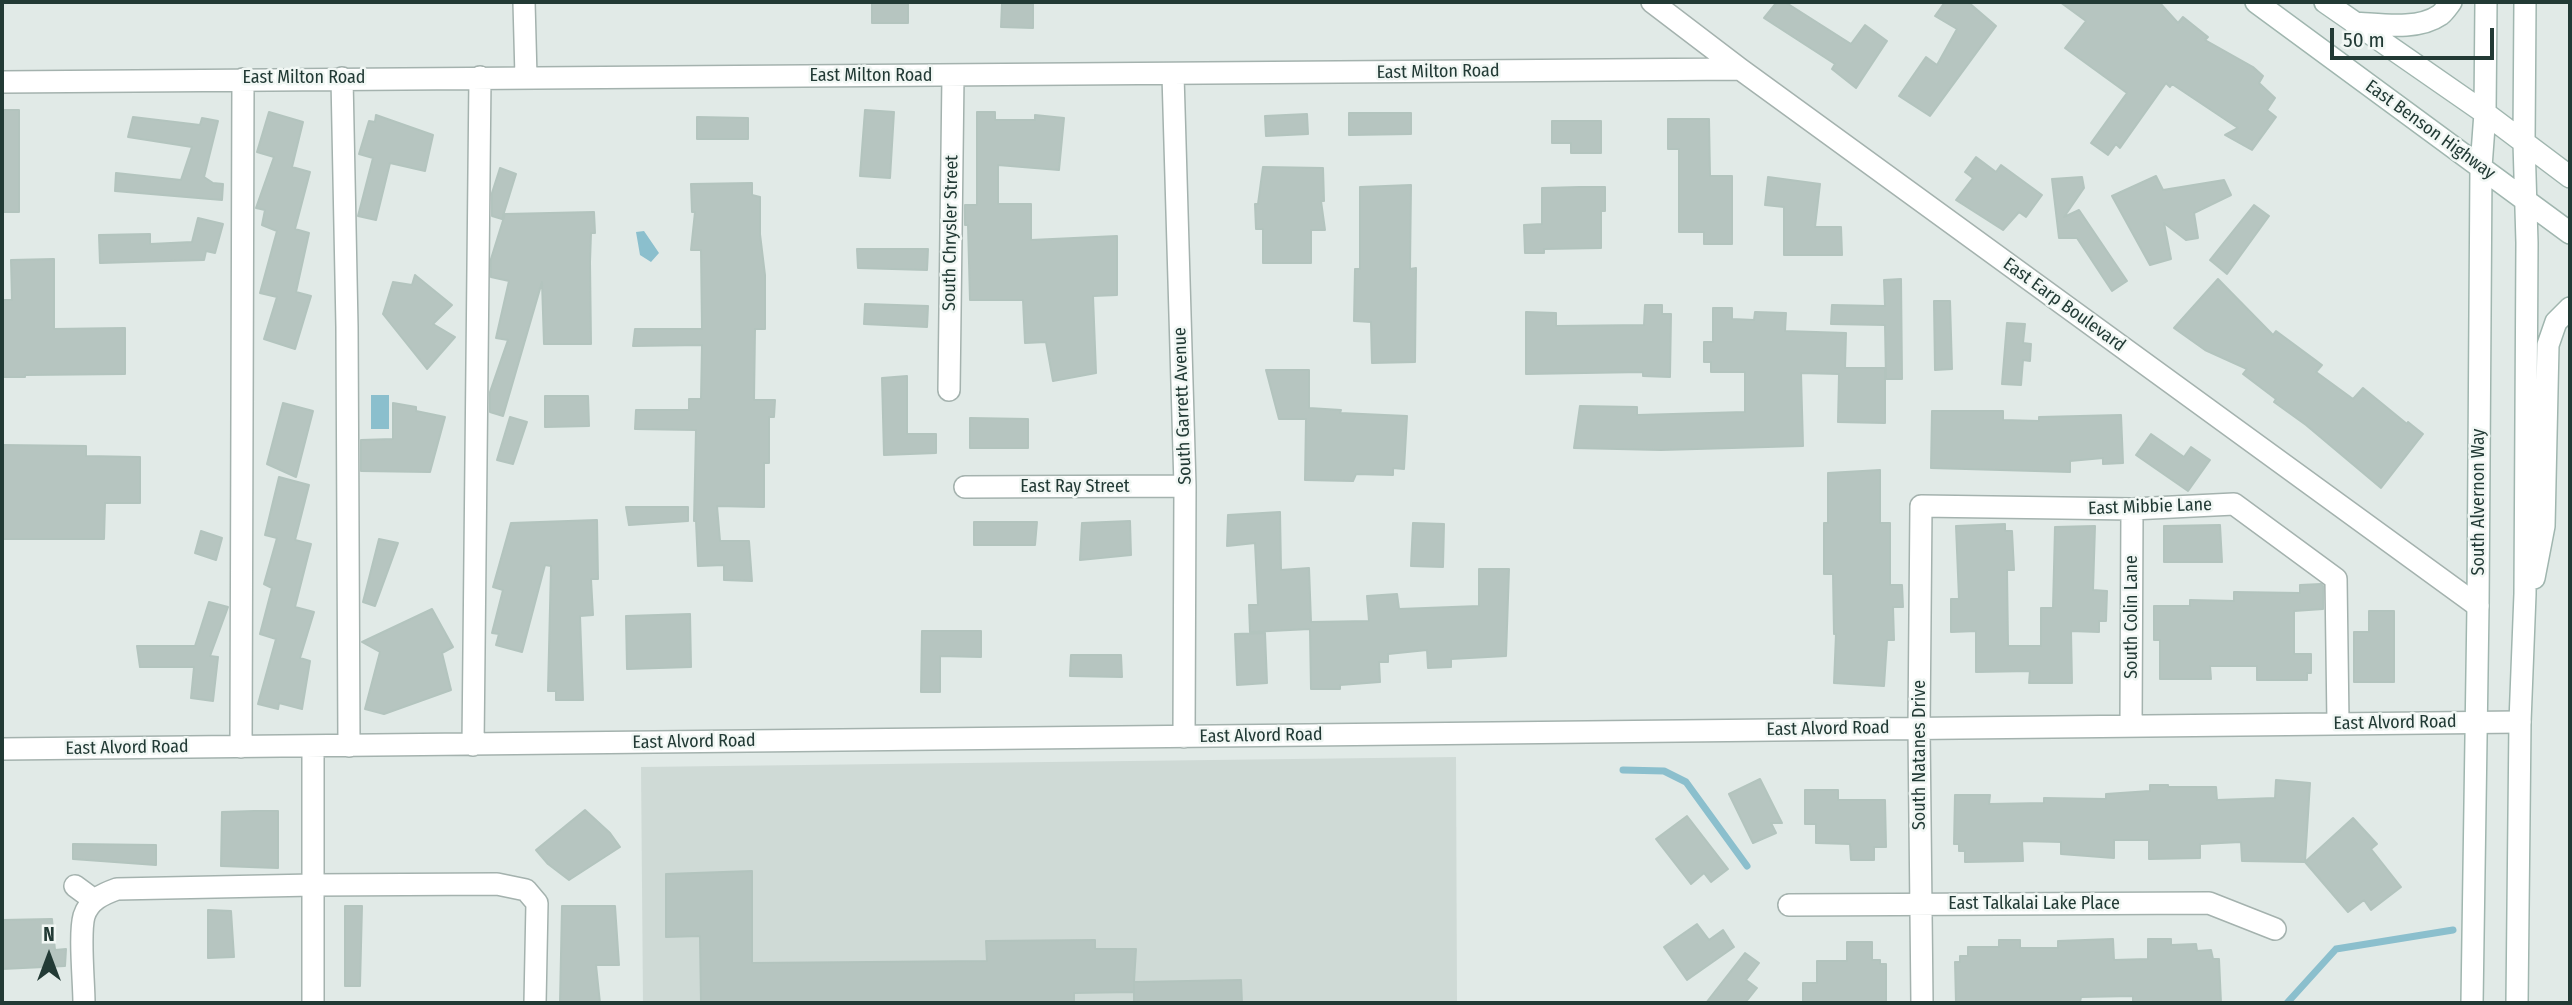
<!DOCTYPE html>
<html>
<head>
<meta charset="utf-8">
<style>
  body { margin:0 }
  #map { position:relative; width:2572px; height:1005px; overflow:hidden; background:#e1eae7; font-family:"Fira Sans Condensed",sans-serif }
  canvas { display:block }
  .frame { position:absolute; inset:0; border:4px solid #223a35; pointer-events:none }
  .north { position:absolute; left:14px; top:921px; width:70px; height:70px; -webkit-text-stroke:5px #f1f7f4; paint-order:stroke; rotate:0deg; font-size:19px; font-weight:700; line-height:28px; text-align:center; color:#223a35 }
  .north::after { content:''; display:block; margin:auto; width:24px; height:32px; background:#223a35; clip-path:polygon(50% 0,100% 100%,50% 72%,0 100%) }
  .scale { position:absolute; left:2330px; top:28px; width:164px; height:32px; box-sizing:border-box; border:4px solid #223a35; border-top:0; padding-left:9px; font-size:21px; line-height:24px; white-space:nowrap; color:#223a35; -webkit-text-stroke:5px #f1f7f4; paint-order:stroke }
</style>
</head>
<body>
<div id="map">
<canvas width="2572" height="1005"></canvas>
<div class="frame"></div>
<div class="north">N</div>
<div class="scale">50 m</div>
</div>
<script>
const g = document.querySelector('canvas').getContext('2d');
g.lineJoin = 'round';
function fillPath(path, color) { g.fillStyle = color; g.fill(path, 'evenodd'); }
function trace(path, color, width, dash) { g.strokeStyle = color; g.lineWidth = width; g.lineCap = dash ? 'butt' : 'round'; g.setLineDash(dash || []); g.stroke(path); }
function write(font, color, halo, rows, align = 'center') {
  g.font = font + ' "Fira Sans Condensed",sans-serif'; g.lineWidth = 5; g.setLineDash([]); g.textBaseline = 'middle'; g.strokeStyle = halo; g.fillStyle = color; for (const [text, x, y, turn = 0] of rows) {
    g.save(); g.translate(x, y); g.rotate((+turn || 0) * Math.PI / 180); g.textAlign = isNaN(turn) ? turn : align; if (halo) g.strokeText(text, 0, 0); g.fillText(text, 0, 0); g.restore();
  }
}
const built = new Path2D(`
  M1456,757L1457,1003H643L641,767Z`);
const water = new Path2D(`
  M644,231L659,253L651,262L640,255L636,232Z
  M371,395H389V429H371Z`);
const stream = new Path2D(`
  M1623,770L1664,771L1686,782L1747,866
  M2287,1003L2336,949L2453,930`);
const building = new Path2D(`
  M872,2H908V23H872Z
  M1777,2H1785L1851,44L1865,25L1887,41L1856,88L1832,69L1835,64L1764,18Z
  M1945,2H1968L1996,26L1930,116L1899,96L1926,57L1937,65L1957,29L1935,16Z
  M2060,2H2159L2178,23L2183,17L2208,37L2205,40L2253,67L2263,76L2259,83L2275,98L2267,110L2276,117L2252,150L2225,135L2238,128L2172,84L2170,87L2166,83L2120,148L2116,144L2108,155L2091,143L2127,93L2065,48L2086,21Z
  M1002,4H1033V28L1001,27Z
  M2,110H19V212H2Z
  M865,110L894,112L890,178L860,176Z
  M269,112L303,122L292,167L310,172L295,229L309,233L296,292L311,296L295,349L264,339L277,297L260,293L277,231L262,225L265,210L256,208L274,157L257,152Z
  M977,112H995V120H1035V115L1064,118L1059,170L998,165V204H1031V240L1117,236V295L1093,296L1096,373L1053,381L1046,342L1025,343L1023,300H970L968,225H965V205H977Z
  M1349,113H1411V134L1349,135Z
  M1307,114L1308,134L1266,136L1265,116Z
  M376,115L433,135L425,171L390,163L376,220L358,216L373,158L359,154L369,121L375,122Z
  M133,117L200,125L202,118L218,121L204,177L213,183L223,184L222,200L115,191L116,173L181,180L192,147L128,137Z
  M697,117L748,118V139H697Z
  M1668,119H1709L1710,176H1732V244H1704V232H1679V149H1668Z
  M1552,121H1601V153H1571V143H1552Z
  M1976,157L1996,172L2001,165L2042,195L2026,217L2019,212L2003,230L1956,200L1973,178L1965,172Z
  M1263,167L1323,168L1324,201H1321L1325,230H1311V263H1263V229H1256L1255,204H1258Z
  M500,168L516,174L502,219L492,216V193Z
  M2156,176L2163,190L2224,180L2231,195L2194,213L2198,238L2186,240L2164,223L2171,259L2150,265L2112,196Z
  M1768,177L1820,184L1815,227H1841L1842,255H1784V207L1765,205Z
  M2082,177L2084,188L2064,217L2079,210L2127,281L2112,291L2077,238H2059L2052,179Z
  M752,183V195L760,197V234L765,275V329H755L754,400H775L774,417H769V463H764V507L717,506L720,541H749L752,581L724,580V565L698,566L696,521H694L696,430L635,429L636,410H689V399H701L702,345L633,346L635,329H702L701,250H691L695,212H692L691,184Z
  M1411,185L1410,269L1416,268L1415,362L1372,363L1371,322L1354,321L1355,269H1360V187Z
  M1579,187H1605V211H1601V248L1544,249V253H1525L1524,225L1542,224V188Z
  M2254,205L2269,216L2227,274L2210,260Z
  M594,212L595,233H591L590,262L591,344H544L542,282L503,416L490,412V392L508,340L496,338L509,281L491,277V259L505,214Z
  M198,218L223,224L215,253L206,251L204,260L100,263L99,235L150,234V244L192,242Z
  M857,249H928L927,270L858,268Z
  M54,259V329L125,328V374L25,375V377H2V300H12L11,260Z
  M415,275L452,305L433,324L455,337L427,369L383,314L393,282L412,285Z
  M1901,279L1902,379H1886L1885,325L1831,324L1832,305L1885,306L1884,280Z
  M2218,279L2273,335L2276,331L2322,365L2316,372L2353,399L2363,388L2407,424L2408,422L2423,434L2381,488L2306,425L2274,402L2276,399L2243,374L2247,369L2205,350L2174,328Z
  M1934,301H1950L1952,369L1935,370Z
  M865,304L928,306L927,327L864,324Z
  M1645,305H1662V314H1671L1670,377L1643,376V372L1526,374V312L1556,313V326L1644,325Z
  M1713,308H1732V319L1754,320L1755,312L1786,313L1785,331L1846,333L1845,368H1885V423L1838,422L1839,374L1801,373L1803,446L1661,450L1574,448L1580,406L1637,407V415L1745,412V372H1711V362H1704V342H1713Z
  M2007,323L2025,324L2023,343L2031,344L2030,361L2023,360L2021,385L2002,384Z
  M1266,370H1309V408L1341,410L1340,413L1407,416L1404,469L1393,468V475L1356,474L1353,481L1305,480L1306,419H1279Z
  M907,376V434H936V453L884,455L882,378Z
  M545,396H588L589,426L545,427Z
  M283,403L313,411L296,477L267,464Z
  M393,403L416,407V411L445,417L430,472L361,471V440L393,439Z
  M1932,411H2003V420L2039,421V417L2121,415L2123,463L2103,464V458L2070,461V472L1931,468Z
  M510,417L527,422L513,464L497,460Z
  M970,418L1028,419V448H970Z
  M2151,434L2184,457L2191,447L2210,460L2188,491L2136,455Z
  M2,445L86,446V456L140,457V503H105L104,539H2Z
  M1880,470V523H1890V585H1902L1903,607H1893L1894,640H1887L1884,686L1834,683L1836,634H1834L1833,574H1824V523H1828V473Z
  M279,477L309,485L295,540L311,544L295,607L314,612L300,658L310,661L302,709L279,703L278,709L258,704L276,639L260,634L272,588L264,584L277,538L265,535Z
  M626,507H688V521L629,525Z
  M1280,512L1281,570L1309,568L1311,622L1369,621L1367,596L1397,594L1399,609L1479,606V569H1509L1506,656L1451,659V667L1428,668L1427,650L1388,654V662H1379L1380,682L1340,685V689H1311L1310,629L1250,632L1249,605H1258L1255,543L1227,546L1228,515Z
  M597,520L598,579H591L593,615L580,616L583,700H556V691H548L551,566L545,565L522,652L496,645L499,634L492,633L503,590L493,587L511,523Z
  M1130,521L1131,555L1080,560L1082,523Z
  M974,522H1037L1035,545H974Z
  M1413,523L1444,524L1443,567L1411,566Z
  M2005,524V531H2012L2014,570H2007L2008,646H2041V608H2053L2055,527L2095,526L2093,590L2107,591L2106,621H2099V632L2071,631L2072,683H2029L2030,671L1976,672V631L1951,632V599H1959L1956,526Z
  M2220,525L2222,562H2164V526Z
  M201,531L222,538L216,560L195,553Z
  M379,539L398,543L375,606L363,602Z
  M2321,584L2323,586V609L2294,611V654H2311V673H2307V680H2257V666H2210L2211,679H2160V640H2154V606H2190V600L2234,601V592L2300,593V585Z
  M209,602L228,607L210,656L218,657L213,701L191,698L194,667H140L137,646H195Z
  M432,609L453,647L442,653L451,690L384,714L365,709L380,652L362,642Z
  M2369,611H2394V682H2354V632H2369Z
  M690,614L691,667L627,669L626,616Z
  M922,631H981V657L940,656V692H921Z
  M1265,633L1267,683L1237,685L1235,634Z
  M1071,655H1121L1122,677L1070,676Z
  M1760,779L1782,823H1771L1776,833L1753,843L1729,794Z
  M2276,780L2310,783L2305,862L2242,861L2241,842L2200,844V858L2149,859V840H2114V858L2061,854V842L2022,841L2023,861L1965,862V851H1959V844H1954L1955,795H1990L1989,804L2044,803V798L2106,799V794L2150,791V785H2168V787H2216L2217,800L2275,798Z
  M1805,790H1838V800H1885L1886,847H1874V860H1851L1850,844L1816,843V824H1805Z
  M585,810L610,833L620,847L569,880L548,864L536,850Z
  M254,811H278V868L221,866L222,812Z
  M1687,816L1728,869L1711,882L1704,873L1691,884L1656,839Z
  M2353,818L2377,844L2371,849L2401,887L2371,910L2364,900L2348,912L2305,862Z
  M73,844L156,845V865L73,859Z
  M752,871V963L987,961L986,941L1095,940V949H1136L1134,982L1241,980L1242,1003H1134V984V992L1074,993V1003H701L700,936L666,937V874Z
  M345,906H362L360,986H345Z
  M562,906H615L619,965H596L600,1003H560Z
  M208,910L231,911L234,957L208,958Z
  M52,919L55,950L66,949L65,966L2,969V920Z
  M1697,924L1709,940L1723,930L1734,947L1687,980L1664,947Z
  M2113,939L2114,960L2148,959V939H2171V945L2196,944L2197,951L2211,950L2213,959H2219L2221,1003H2133V996L2081,997L2080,1002L2064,1003H1956L1955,962H1960V956H1968V947H1999V940H2020V948H2058V941Z
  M1847,942H1872V960H1880V964H1886V1002L1803,1003V983H1817V961H1847Z
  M1745,953L1759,963L1746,980L1757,988L1745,1003H1706Z`);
const minor = new Path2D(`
  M524,2L526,77
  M1652,2L1740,69L2478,606
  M1173,75L1185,486L1184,737
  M342,78L347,327L349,746
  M2,82L1740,69
  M949,390L953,76
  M965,487L1185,486
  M2131,726L2132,509
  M473,745L480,77
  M313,746V1003
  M241,747L243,79
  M2,749L2520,722
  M75,886L94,900
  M1789,905L2209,903L2275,929
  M84,1003C84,982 79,934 84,916C89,900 103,894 117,889L313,885L497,884L526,890L537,903L535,1003
  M1922,1003L1919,728L1921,506L2132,509L2234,504L2336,579L2338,723`);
const secondary = new Path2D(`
  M2256,2L2570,233
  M2325,2L2485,113L2570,177
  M2354,23C2379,24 2417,31 2440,15C2444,12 2448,6 2451,2
  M2534,578L2544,526L2548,345L2556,322L2570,308
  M2472,1003L2478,606L2481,167L2485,113L2486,2
  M2517,1003L2520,722L2525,594L2527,243L2524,142L2525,2`);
const streetNames = [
  ["East Milton Road",1438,72,-1],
  ["East Milton Road",871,76],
  ["East Milton Road",304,78],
  ["East Benson Highway",2430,130,36],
  ["South Chrysler Street",951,233,-89],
  ["East Earp Boulevard",2064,305,36],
  ["South Garrett Avenue",1183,406,-92],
  ["East Ray Street",1075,487],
  ["South Alvernon Way",2479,502,-90],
  ["East Mibbie Lane",2150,507,-2],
  ["South Colin Lane",2132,617,-90],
  ["East Alvord Road",2395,723,-1],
  ["East Alvord Road",1828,729,-1],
  ["East Alvord Road",1261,736,-1],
  ["East Alvord Road",694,742,-1],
  ["East Alvord Road",127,748,-1],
  ["South Natanes Drive",1920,755,-90],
  ["East Talkalai Lake Place",2034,904]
];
fillPath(built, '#cfdad6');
fillPath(water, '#8bbfcd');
trace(stream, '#8bbfcd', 7);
fillPath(building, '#b6c5c0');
trace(building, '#b3c4be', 2);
trace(minor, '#a4b2ae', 24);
trace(secondary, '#a0b6af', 24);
trace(minor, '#fff', 21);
trace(secondary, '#fff', 21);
write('18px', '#223a35', '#f1f7f4', streetNames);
</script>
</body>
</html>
